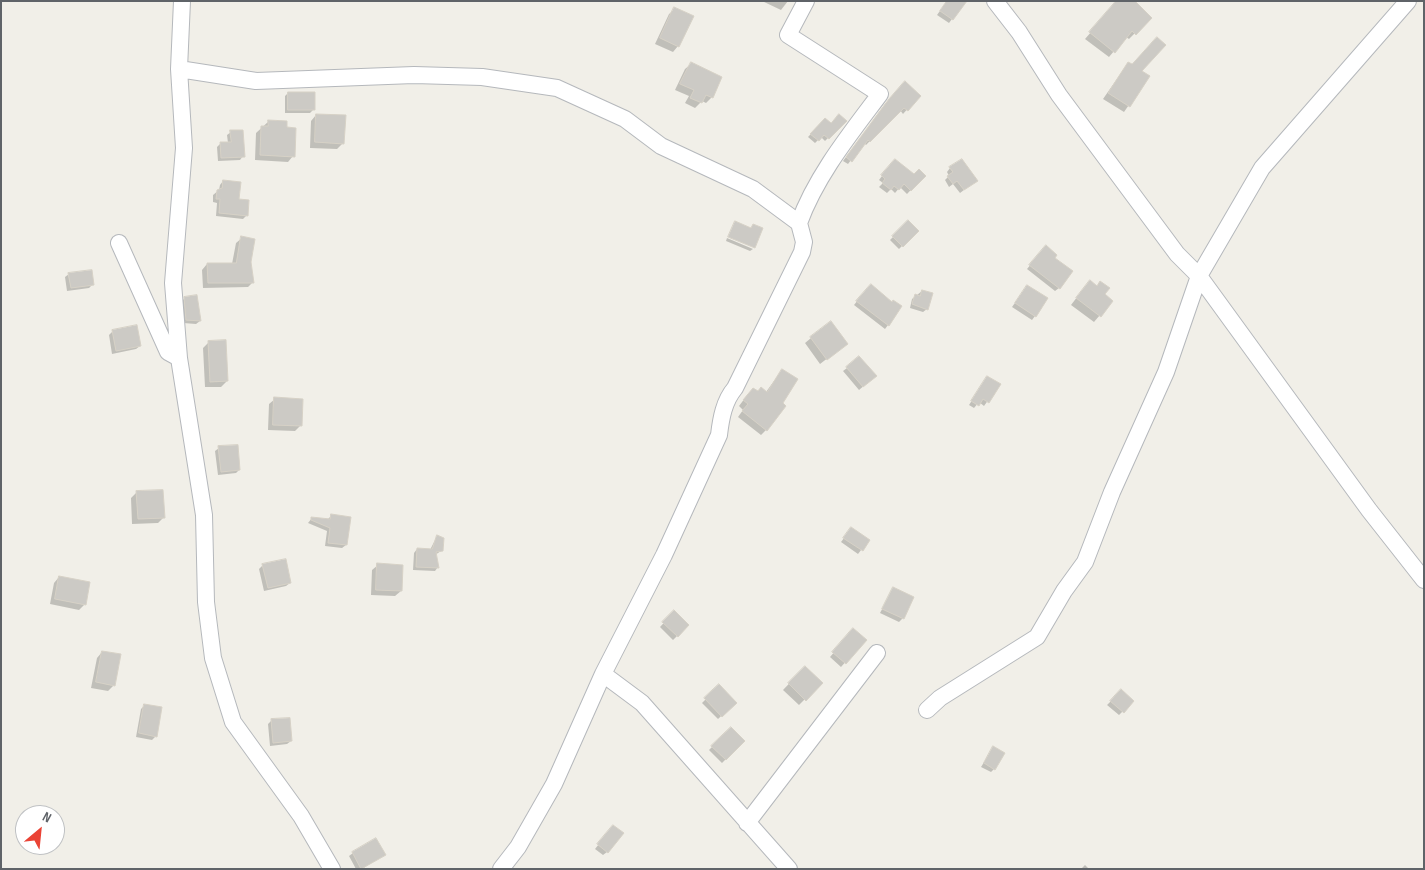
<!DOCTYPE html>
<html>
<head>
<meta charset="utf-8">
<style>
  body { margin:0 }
  #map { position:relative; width:1425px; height:870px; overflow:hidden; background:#f1efe8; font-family:"Sofia Sans Condensed",sans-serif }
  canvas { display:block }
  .frame { position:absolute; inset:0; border:2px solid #5f6368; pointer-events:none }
  .north { position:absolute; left:15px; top:805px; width:50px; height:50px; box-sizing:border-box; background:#fff; border:1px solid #bfc1c3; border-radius:50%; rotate:28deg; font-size:14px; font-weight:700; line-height:20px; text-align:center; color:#5f6368 }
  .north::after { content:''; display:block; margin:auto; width:18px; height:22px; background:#ea4335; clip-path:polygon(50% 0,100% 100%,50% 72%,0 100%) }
</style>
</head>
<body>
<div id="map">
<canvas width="1425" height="870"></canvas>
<div class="frame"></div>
<div class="north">N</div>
</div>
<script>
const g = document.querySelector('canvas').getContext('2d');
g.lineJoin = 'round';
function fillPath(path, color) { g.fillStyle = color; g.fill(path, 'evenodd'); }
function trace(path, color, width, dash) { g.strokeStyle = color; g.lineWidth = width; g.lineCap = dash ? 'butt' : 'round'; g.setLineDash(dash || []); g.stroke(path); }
const shadow = new Path2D(`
  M762,1H788L781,10Z
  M947,1L952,19L949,23L937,15Z
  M1118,1L1150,18L1129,39L1126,37L1109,57L1085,39Z
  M675,9L678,46L673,52L655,44L669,14Z
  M1128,63L1149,76L1124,112L1103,99Z
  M691,64L712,97L706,103L702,101L695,108L685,103L689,96L675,90L685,69Z
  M905,83L919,96L903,114L900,110L866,145L864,143L848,164L843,161L885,104Z
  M288,93L314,109L310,113H285V96Z
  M316,115L343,143L337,149L310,148L311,121Z
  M825,119L831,125L845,121L825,141L821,137L815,143L808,137Z
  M269,121L286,128L293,156L288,162L255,160L256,133Z
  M231,132L243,156L240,160L218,161L217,147L221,143H228L227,135Z
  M891,164L914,176H924L907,194L900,187L895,193L891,189L887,193L879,187L883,183L879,180Z
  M950,168L972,184L960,193L953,184L949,187L945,180L949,176L947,172Z
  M223,181L247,215L243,219L216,216L217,203L213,202V195L219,190L220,185Z
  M908,222L917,231L899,249L890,240Z
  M242,238L250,262L253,282L248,287L203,288L202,270L207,264H232L236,243Z
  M727,238L753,249L750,251L726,241Z
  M1042,251L1053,258L1059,288L1055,291L1027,269Z
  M69,274L92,285L89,288L67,291L65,277Z
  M1027,286L1035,316L1032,320L1012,307Z
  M1084,288L1112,301L1094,322L1071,305Z
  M867,289L888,325L885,329L854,305Z
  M922,291L927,309L923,312L910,308L912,299Z
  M196,297L200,321L196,324L183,323L181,302L185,298Z
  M113,331L140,346L136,349L112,354L109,335Z
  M811,338L846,344L820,364L805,343Z
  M209,342L227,381L221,387H205L203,348Z
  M847,368L872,379L859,390L843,371Z
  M782,370L766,430L761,435L738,417L743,410L739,406L748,394L766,392Z
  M987,377L999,385L984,406L979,402L974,408L969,405Z
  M275,399L300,426L295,431L268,430L269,404Z
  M219,448L239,470L236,473L218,475L215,451Z
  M137,492L164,517L158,523L132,524L131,498Z
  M331,516L349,518L346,545L342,548L325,546L327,531L308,523L312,518L327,520Z
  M851,529L868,541L858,554L841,542Z
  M437,536L441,551L435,555L438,567L435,571L413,570L414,553L417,549L430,550Z
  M263,565L290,583L286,586L264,591L259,569Z
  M378,565L401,591L395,596L371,595L372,570Z
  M59,577L85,604L79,610L50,604L54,583Z
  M893,589L903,618L899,622L880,613Z
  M674,612L688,625L673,640L660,627Z
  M850,634L865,640L841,667L830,657Z
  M102,652L114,685L108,691L91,688L97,658Z
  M805,667L821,683L799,705L783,690Z
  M719,686L735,703L718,719L702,703Z
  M1121,691L1133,701L1119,715L1107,705Z
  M145,705L156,736L152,740L136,737L141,709Z
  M271,721L291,741L287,744L270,746L268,724Z
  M731,728L744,741L722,763L709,750Z
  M993,748L994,769L991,772L981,767Z
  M610,830L607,852L603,855L595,849Z
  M353,853L384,855L362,869H356L349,856Z
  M1085,865L1089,869H1081Z`);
const building = new Path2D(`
  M947,1H967L953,20L940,11Z
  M1116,1H1135L1152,18L1136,35L1132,31L1115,53L1089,32Z
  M674,7L694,16L679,47L660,38Z
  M1157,37L1166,45L1142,71L1150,76L1130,107L1108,93L1128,62L1132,64Z
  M691,62L722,77L713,98L706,95L702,103L690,98L694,90L680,84Z
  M905,81L921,96L908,111L904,108L870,142L868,140L852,162L846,157L889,99Z
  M288,92H315V110H288Z
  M316,114L346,115L344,144L315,142Z
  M839,114L847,121L829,139L824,135L819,141L810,134L825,118L831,123Z
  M268,120L287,121V127L296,128L295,157L260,155L261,126H268Z
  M230,130H243L245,157L221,158L220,142H231Z
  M895,159L914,174L919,169L926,176L911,191L904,184L899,190L894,186L891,190L882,183L885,179L881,175Z
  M962,159L978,181L964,190L957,181L953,184L947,176L953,172L949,167Z
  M223,180L241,182L239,199L249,200L248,216L219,213L220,199H216L217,190L222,188Z
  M908,220L919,231L903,247L892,236Z
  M735,221L751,228L753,224L763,228L755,248L728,237Z
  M241,236L255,239L251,262L254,283H208L207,263H236Z
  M1046,245L1057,255L1055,258L1073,271L1060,289L1029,265Z
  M92,270L94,285L71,288L68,273Z
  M1090,280L1097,286L1100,281L1110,288L1105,294L1113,301L1101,317L1076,298Z
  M871,284L892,302L893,300L902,306L889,326L856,301Z
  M1027,285L1048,298L1036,317L1015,303Z
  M922,290L933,293L928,310L912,304L915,294L920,296Z
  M197,295L201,321L186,320L184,297Z
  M831,321L848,344L827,360L810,337Z
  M137,325L141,346L116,351L112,330Z
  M226,340L228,381L210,382L208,341Z
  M859,356L877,376L863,387L846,367Z
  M782,369L798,379L783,403L786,406L767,431L742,411L748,404L743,400L753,388L758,391L761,387L767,392Z
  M987,376L1001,384L989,403L983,399L979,406L971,401Z
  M274,397L303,399L302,426L273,425Z
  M238,445L240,470L221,472L218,446Z
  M163,490L165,518L138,519L136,491Z
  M331,514L351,517L347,545L328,543L330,528L311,520V517L330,519Z
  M851,527L870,540L863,551L843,538Z
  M437,535L444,538L443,551L436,552L439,568L416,567L417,548L432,549Z
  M286,559L291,583L268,588L262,564Z
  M377,563L403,565L402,591L376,590Z
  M59,576L90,582L86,605L55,599Z
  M893,587L914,597L904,619L882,609Z
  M674,610L689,625L678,637L662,622Z
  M853,628L867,640L846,664L832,652Z
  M102,651L121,654L115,686L96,682Z
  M805,666L823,683L806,701L788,683Z
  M719,684L737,703L722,717L704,698Z
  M1121,689L1134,701L1124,713L1110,701Z
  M144,704L162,707L157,737L139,733Z
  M290,718L292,741L273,743L271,719Z
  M731,727L745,741L726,760L711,746Z
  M993,746L1005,753L995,770L984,763Z
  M613,825L624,833L608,853L597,844Z
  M376,838L386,855L361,869L352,852Z`);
const minor = new Path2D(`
  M182,1L179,69L184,148L173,283L179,358L204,515L206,602L213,658L233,722L301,816L332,869
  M995,1L1019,32L1059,95L1177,254L1199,276L1369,510L1424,580
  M179,69L256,81L414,75L482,77L557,88L625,119L661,146L753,189L799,223L804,242L802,252L735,388C724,401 721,418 719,435L664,555L603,674L554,784L518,847L501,869
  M799,223C816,176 850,134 880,94L788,35L806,1
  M119,243L168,352L179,358
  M603,674L642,703L789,869
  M927,710L940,698L1037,637L1064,591L1085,562L1112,492L1166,372L1199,276L1262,168L1408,1
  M747,823L877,653`);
fillPath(shadow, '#0003');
fillPath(building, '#cccac5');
trace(building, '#d6d1c6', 1);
trace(minor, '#b5b8bc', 18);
trace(minor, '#fff', 16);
</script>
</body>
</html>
